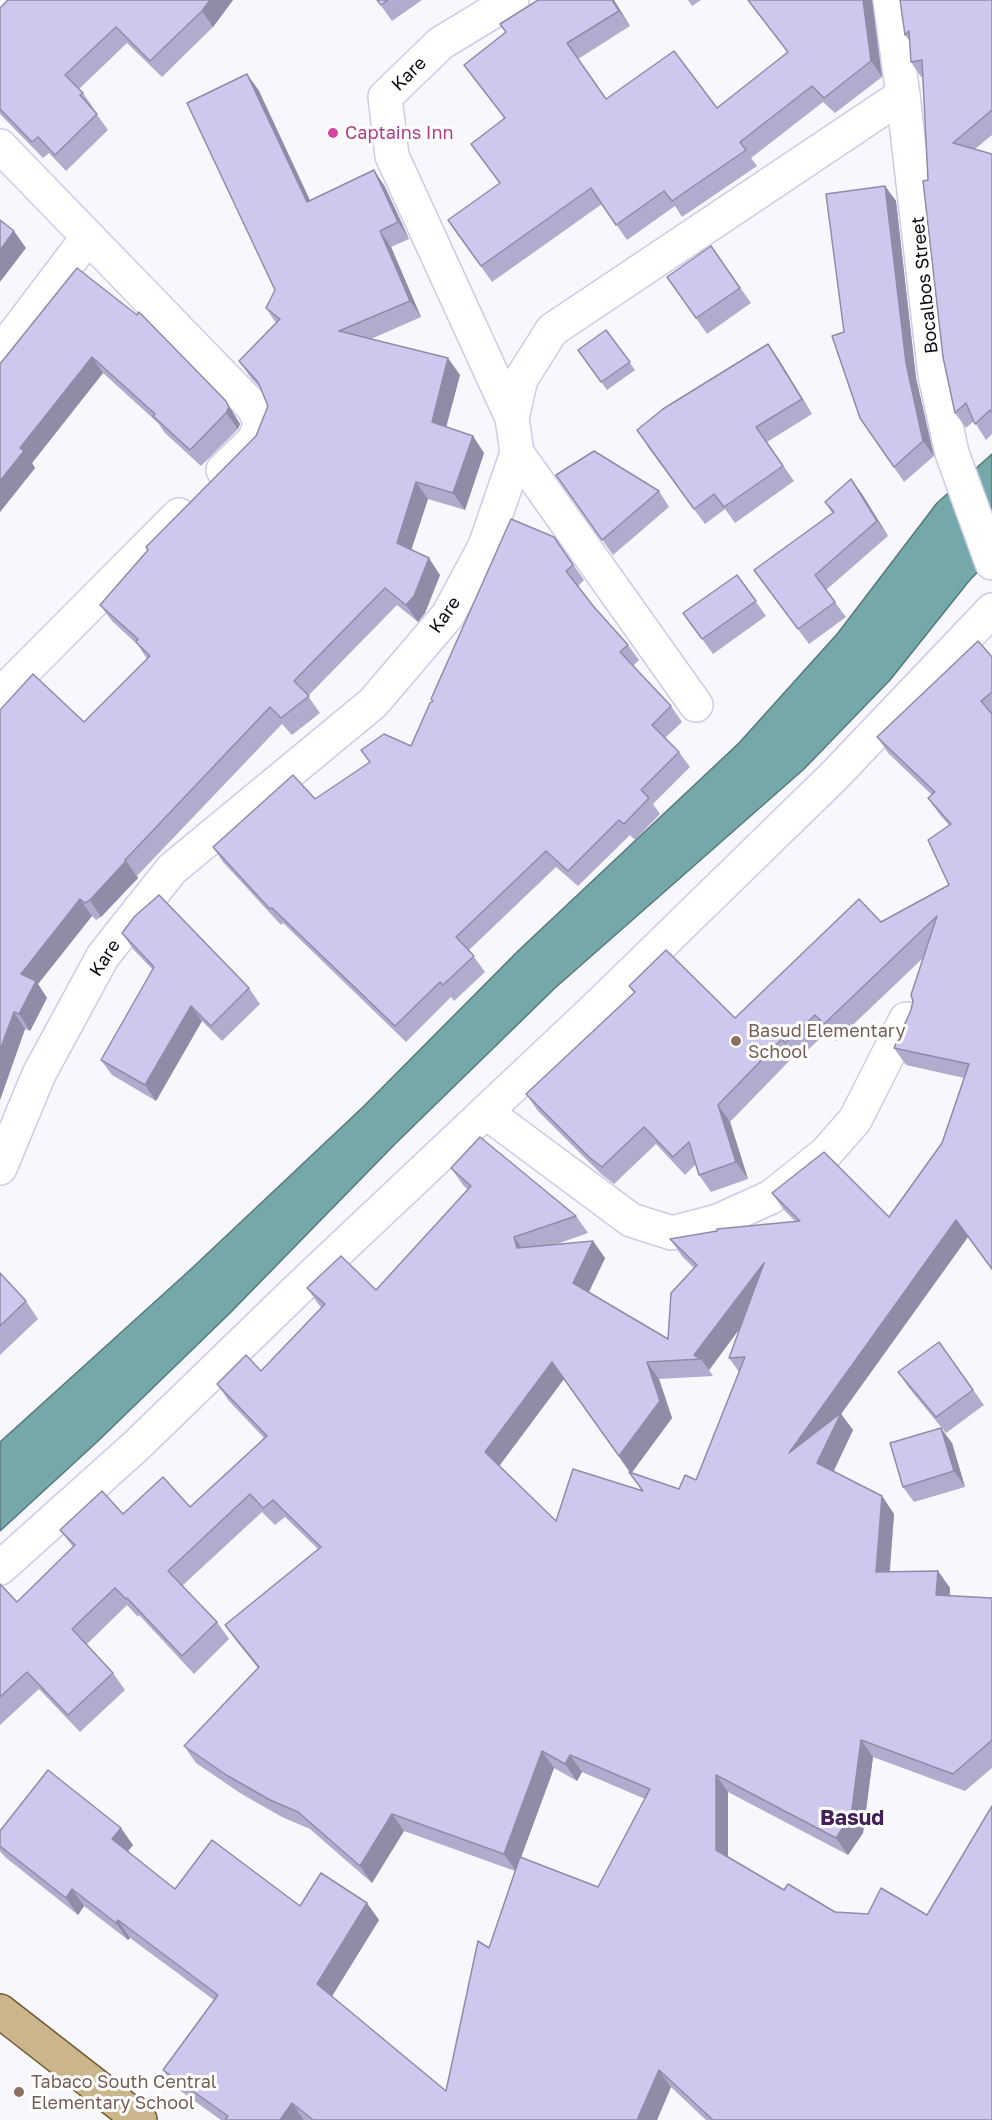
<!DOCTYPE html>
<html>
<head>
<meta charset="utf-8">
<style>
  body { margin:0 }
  canvas { display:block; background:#f9f7fe }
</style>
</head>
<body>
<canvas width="992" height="2120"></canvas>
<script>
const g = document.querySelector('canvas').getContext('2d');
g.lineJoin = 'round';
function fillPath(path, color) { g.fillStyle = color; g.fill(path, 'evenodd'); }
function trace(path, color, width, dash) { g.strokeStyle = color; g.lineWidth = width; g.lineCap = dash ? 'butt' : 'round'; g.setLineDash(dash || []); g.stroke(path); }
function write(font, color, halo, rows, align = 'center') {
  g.font = font + ' "Golos Text",sans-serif'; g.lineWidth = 6; g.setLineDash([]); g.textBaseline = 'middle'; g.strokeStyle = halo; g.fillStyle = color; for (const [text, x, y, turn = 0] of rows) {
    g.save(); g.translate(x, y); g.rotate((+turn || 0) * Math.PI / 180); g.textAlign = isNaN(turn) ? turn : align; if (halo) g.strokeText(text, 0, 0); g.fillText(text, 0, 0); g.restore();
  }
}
const water = new Path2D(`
  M992,454V557L969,581L890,680L804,769L555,988L395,1144L230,1313L97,1442L0,1531V1442L190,1270L363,1107L518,951L739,743L838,633L937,503Z`);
const minor = new Path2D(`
  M0,146L253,407L261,423L254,440L223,470
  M0,353L88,237
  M512,418L521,379L552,330L903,95
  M517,453L696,705
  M0,695L179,515
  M487,1113L631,1220L672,1233L718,1221L771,1197L826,1153L855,1120L906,1019
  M0,1168L39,1074L103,956L172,869L373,703L448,615L485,546L517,453L512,418L392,156L385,97L441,43L512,0
  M0,1568L136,1446L299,1288L599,1005L835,775L992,610`);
const tertiary = new Path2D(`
  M890,0L903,95L935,376L952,453L992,563`);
const primary = new Path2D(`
  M0,2011L140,2120`);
const wall = new Path2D(`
  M8,0H233L213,27L162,77L127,43L79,89L83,93L94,109H93L108,130L66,171L49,153L43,158L0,114V8Z
  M377,0H422L392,21Z
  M614,0L630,26L578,59L606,99L717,108L788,53L748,0H872L882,77L835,113L823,102L751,158L757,166L682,217L675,206L627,240L602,204L492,282L448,220L499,184L505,119L464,65L506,32Z
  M688,0H701L692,6Z
  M900,0H992V135L975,149L992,154V434L986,440L974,421L966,428L955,413L928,180L923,77H921L911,62L910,41L905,35Z
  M247,74L259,91L310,200L374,170L385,187L409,239L391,247L421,317L371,339L460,375L446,427L473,436L484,453L465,510L428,499L411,550L440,575L425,613L418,622L397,605L308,696L320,713L292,735L282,724L137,876L138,878L101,917L96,920L92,916L38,984L47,998L30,1031L25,1029L0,1100V710L84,722L147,659L138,645L112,621L100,605L148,551L146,547L256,436L268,406L261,389L251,378L239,361L276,323L266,308L275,290Z
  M885,186L896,201L916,378L934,456L904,482L860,418Z
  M711,246L751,303L707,334L667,277Z
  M77,268L226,401L240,424L238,429L201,466L165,433L158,423L103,373L32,463L35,468L0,512Z
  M606,330L635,370L607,390L578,350Z
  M768,344L779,360L812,414L767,442L794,481L735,523L725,509L705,524L647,446Z
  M556,475L659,491L669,507L613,555Z
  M851,479L862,494L888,536L826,590L846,617L809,644L754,570L832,513L825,502Z
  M554,537L584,580L578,586L594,607L628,645L639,660L633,666L671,706L682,722L665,738L679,752L690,767L653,804L660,814L635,840L630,835L578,886L556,867L469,950L485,972L454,1001L451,997L406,1042L283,923L281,925L223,862L213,847L315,799L411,746L433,701Z
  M737,575L766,616L713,654L683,613Z
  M992,657V1270L968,1237L841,1414L853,1430L834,1471L882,1496L894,1514L890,1572L938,1571L950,1588V1596L992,1598V1768L965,1791L873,1757L863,1833L848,1855L728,1792V1857L992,2120H706L671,2087L657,2120H221L175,2087L163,2070L214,2000L130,1938L128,1940L84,1906L78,1915L5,1857L0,1851V1831L133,1845L128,1851L175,1889L300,1906L379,1920L332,1996L446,2091L489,1948L515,1871L404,1831L372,1883L310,1829L282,1817L240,1793L196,1763L184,1746L258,1668L237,1642L225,1625L318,1549L285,1517L275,1525L262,1512L182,1586L217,1622L229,1639L194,1674L139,1615L138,1617L127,1605L86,1645L113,1673L125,1690L80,1732L39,1689L0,1725V1584L17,1602L73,1547L60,1530L123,1514L190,1507L264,1438L229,1401L217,1384L261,1371L322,1308L319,1305L307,1288L376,1290L468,1190L463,1185L451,1168L576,1216L588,1233L554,1245L593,1241L605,1258L589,1292L668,1339L694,1268L682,1256L670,1239L796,1222L784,1210L772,1193L889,1217L942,1143L964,1078L906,1065L894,1048L911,1010L923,958L836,1041L827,1032L797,1060L794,1056L730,1122L748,1179L711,1192L699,1175L696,1164L685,1175L656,1144L614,1184L601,1174L538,1111L526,1094L634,993L629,986L735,1018L881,922L949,885V825L940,815L928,798L932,795L889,754L877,737ZM740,1328L729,1358L739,1372L696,1480L679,1489L631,1472L672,1418L659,1379L713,1376L709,1370ZM564,1379L643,1491L556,1521L499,1466ZM554,1768L577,1781L582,1772L645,1799L598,1887L521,1857Z
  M122,933L249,988L260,1004L222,1041L202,1021L156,1101L112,1075L101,1060L153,970L133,949Z
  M0,1273L26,1301L38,1319L0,1355Z
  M939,1342L984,1405L946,1433L909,1388L898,1372Z
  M952,1443L965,1487L914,1502L903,1487Z`);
const shadedWall = new Path2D(`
  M210,0H233L213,27L202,11Z
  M612,0H614L630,26L619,11Z
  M863,0H872L882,77L871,61Z
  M247,74L259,91L318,218L307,202Z
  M374,170L385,187L409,239L398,222Z
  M885,186L896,201L916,378L934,456L923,441L906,363Z
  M14,231L26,248L0,282V250Z
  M380,231L391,247L421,317L410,301Z
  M768,344L779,360L812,414L802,399Z
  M92,357L103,373L32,463L35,468L0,512V481L20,448Z
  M448,358L460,375L443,439L432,422Z
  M226,401L240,424L238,429L226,413Z
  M473,436L484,453L465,510L453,493Z
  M851,479L862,494L888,536L877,521Z
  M416,482L428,499L408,560L397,543Z
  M429,558L440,575L425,613L418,622L406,605Z
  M126,861L138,878L101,917L90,900Z
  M80,899L92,916L38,984L47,998L30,1031L19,1014L21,974Z
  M191,1006L202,1021L156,1101L145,1085Z
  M14,1012L25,1029L0,1100V1050Z
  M718,1105L730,1122L748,1179L736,1162Z
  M956,1220L968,1237L841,1414L853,1430L829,1480L789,1453Z
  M514,1237L526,1254L517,1248Z
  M593,1241L605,1258L585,1300L573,1283Z
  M764,1263L776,1280L709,1370L701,1359L694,1355Z
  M552,1362L564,1379L497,1469L485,1452Z
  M647,1362L659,1379L672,1418L631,1474L619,1456Z
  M941,1428L952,1443L965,1487L954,1471Z
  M882,1496L894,1514L888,1589L876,1572Z
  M938,1571L950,1588L948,1612L936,1595Z
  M861,1740L873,1757L863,1833L848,1855L836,1838Z
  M542,1751L554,1768L516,1871L504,1854Z
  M570,1755L582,1772L577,1781L565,1764Z
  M716,1775L728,1792V1868L716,1850Z
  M392,1814L404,1831L372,1883L360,1866Z
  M121,1828L133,1845L124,1856L112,1839Z
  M72,1889L84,1906L78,1915L66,1898Z
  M367,1903L379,1920L329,2001L317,1984Z
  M118,1920L130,1938L128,1940L116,1923Z
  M659,2070L671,2087L657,2120H637Z
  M292,2103L304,2120H280Z`);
const building = new Path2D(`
  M8,0H210L202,11L150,61L116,27L65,75L83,93L80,95L97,114L55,155L38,137L32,142L0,109V8Z
  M377,0H388L381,5Z
  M538,0H612L619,11L567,43L606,99L674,51L717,108L788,52L748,0H863L871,61L824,98L812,86L740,142L746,150L672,201L664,191L616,225L591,188L481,266L448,220L500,183L471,144L505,118L464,65L506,32L500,24Z
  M900,0H992V110L953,143L992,154V412L990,410L975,424L966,403L955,413L943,357L923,181L928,180L922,60L911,62L909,31L905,35Z
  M247,74L307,202L374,170L398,222L380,231L410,301L339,331L448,358L432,422L473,436L453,493L416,482L397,543L429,558L414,596L406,605L385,588L294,681L309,696L281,718L270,707L125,860L126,861L90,900L85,903L80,899L21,974L36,981L19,1014L14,1012L0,1050V710L33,674L84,722L150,656L136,642L138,639L100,605L148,550L146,547L256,436L268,406L258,382L239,361L280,319L266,308L275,290L187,103Z
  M885,186L906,363L923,441L894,467L860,418L832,336L844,332L826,194Z
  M0,220L14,231L0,250Z
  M711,246L740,288L696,318L667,277Z
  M77,268L137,315L139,312L142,315L226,401L229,407L226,413L190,450L153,416L155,414L92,357L20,448L24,451L0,481V364Z
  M606,330L630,362L601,382L578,350Z
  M768,344L802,399L756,427L783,466L724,507L714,494L694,509L637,430L663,409Z
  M594,451L659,491L602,540L556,475Z
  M851,479L877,521L815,575L835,602L798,629L754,570L834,512L825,502Z
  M511,519L554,537L573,565L566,571L594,607L628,645L620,652L671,706L652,725L679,752L641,790L649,798L624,824L619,820L568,871L546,851L456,937L474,956L443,985L440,982L395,1026L272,908L270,909L213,847L293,775L315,799L370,762L361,750L384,734L411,746L430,703L433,701L431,699Z
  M737,575L756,601L702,639L683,613Z
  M978,641L992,657V692L981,701L992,714V1269L956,1220L789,1453L841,1413L817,1463L882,1496L876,1572L938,1571L936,1595L992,1598V1740L953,1774L861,1740L851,1816L836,1838L716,1775V1850L784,1890L788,1884L835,1912L868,1914L881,1888L927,1915L992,1806V2120H713L659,2070L637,2120H313L292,2103L280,2120H225L228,2116L163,2070L218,1995L118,1920L116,1923L72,1889L66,1898L0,1846V1831L48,1770L121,1828L112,1839L175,1889L212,1840L300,1906L321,1873L367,1903L317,1984L446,2091L478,1941L489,1948L520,1857L598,1887L650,1789L570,1755L565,1764L542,1751L504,1854L392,1814L360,1866L298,1812L270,1800L228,1776L184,1746L259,1667L225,1625L321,1547L273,1500L263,1508L250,1494L168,1571L217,1622L182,1656L127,1598L126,1599L115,1588L72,1629L113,1673L68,1715L27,1672L0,1697V1584L17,1602L75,1545L60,1530L102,1491L123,1514L163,1477L190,1507L267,1436L217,1384L246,1355L261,1371L325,1304L307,1288L341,1256L376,1290L471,1186L451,1168L480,1137L576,1216L514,1237L517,1248L593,1241L573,1283L668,1339L671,1293L697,1265L670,1239L717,1231V1229L800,1221L772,1193L824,1152L889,1217L942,1143L969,1064L894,1048L911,1010L913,1001L911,995L937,916L824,1024L815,1015L785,1043L782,1039L718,1105L736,1162L699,1175L689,1142L673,1157L644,1127L602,1167L589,1157L526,1094L635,992L629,986L666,950L735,1018L859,899L881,922L949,885L928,840L951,824L928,798L935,792L877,737ZM764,1263L729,1358L745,1357L696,1480L685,1475L679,1489L629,1472L643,1491L573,1469L556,1521L485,1452L552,1362L619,1456L660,1401L647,1362L701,1359L694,1355Z
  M159,895L249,988L211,1026L191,1006L145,1085L101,1060L154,967L122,933L135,916Z
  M0,1273L26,1301L0,1326Z
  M939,1342L973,1390L936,1417L898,1372Z
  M941,1428L954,1471L903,1487L890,1443Z`);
const markers = [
  [333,133,6,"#d1479c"],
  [736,1041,6,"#8d6e63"],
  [19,2092,6,"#8d6e63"]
];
const streetNames = [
  ["Kare",409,74,-44],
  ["Bocalbos Street",925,285,-96],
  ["Kare",445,615,-55],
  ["Kare",105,958,-57]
];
const hotelNames = [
  ["Captains Inn",345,133]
];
const educationNames = [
  ["Basud Elementary",748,1031],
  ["School",748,1052],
  ["Tabaco South Central",31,2082],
  ["Elementary School",31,2103]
];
const quarterNames = [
  ["Basud",852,1818]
];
fillPath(water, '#75a8a8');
trace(water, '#56797c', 1.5);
trace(minor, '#d0c9e9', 36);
trace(tertiary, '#d0c9e9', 36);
trace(primary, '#715a2f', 36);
trace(minor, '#fff', 33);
trace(tertiary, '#fff', 33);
trace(primary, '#cab68a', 33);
fillPath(wall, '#b1acce');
fillPath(shadedWall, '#908ca7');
fillPath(building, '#cec8ef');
trace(building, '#908ca7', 1.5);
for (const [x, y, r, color] of markers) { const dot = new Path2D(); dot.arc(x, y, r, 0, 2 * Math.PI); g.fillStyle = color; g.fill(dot); trace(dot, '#fff', 2); }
write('18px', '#0e0b16', '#fff', streetNames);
write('18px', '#b23c85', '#fff', hotelNames, 'left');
write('18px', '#785e54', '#fff', educationNames, 'left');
write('bold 21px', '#422057', '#fff', quarterNames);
</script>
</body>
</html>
